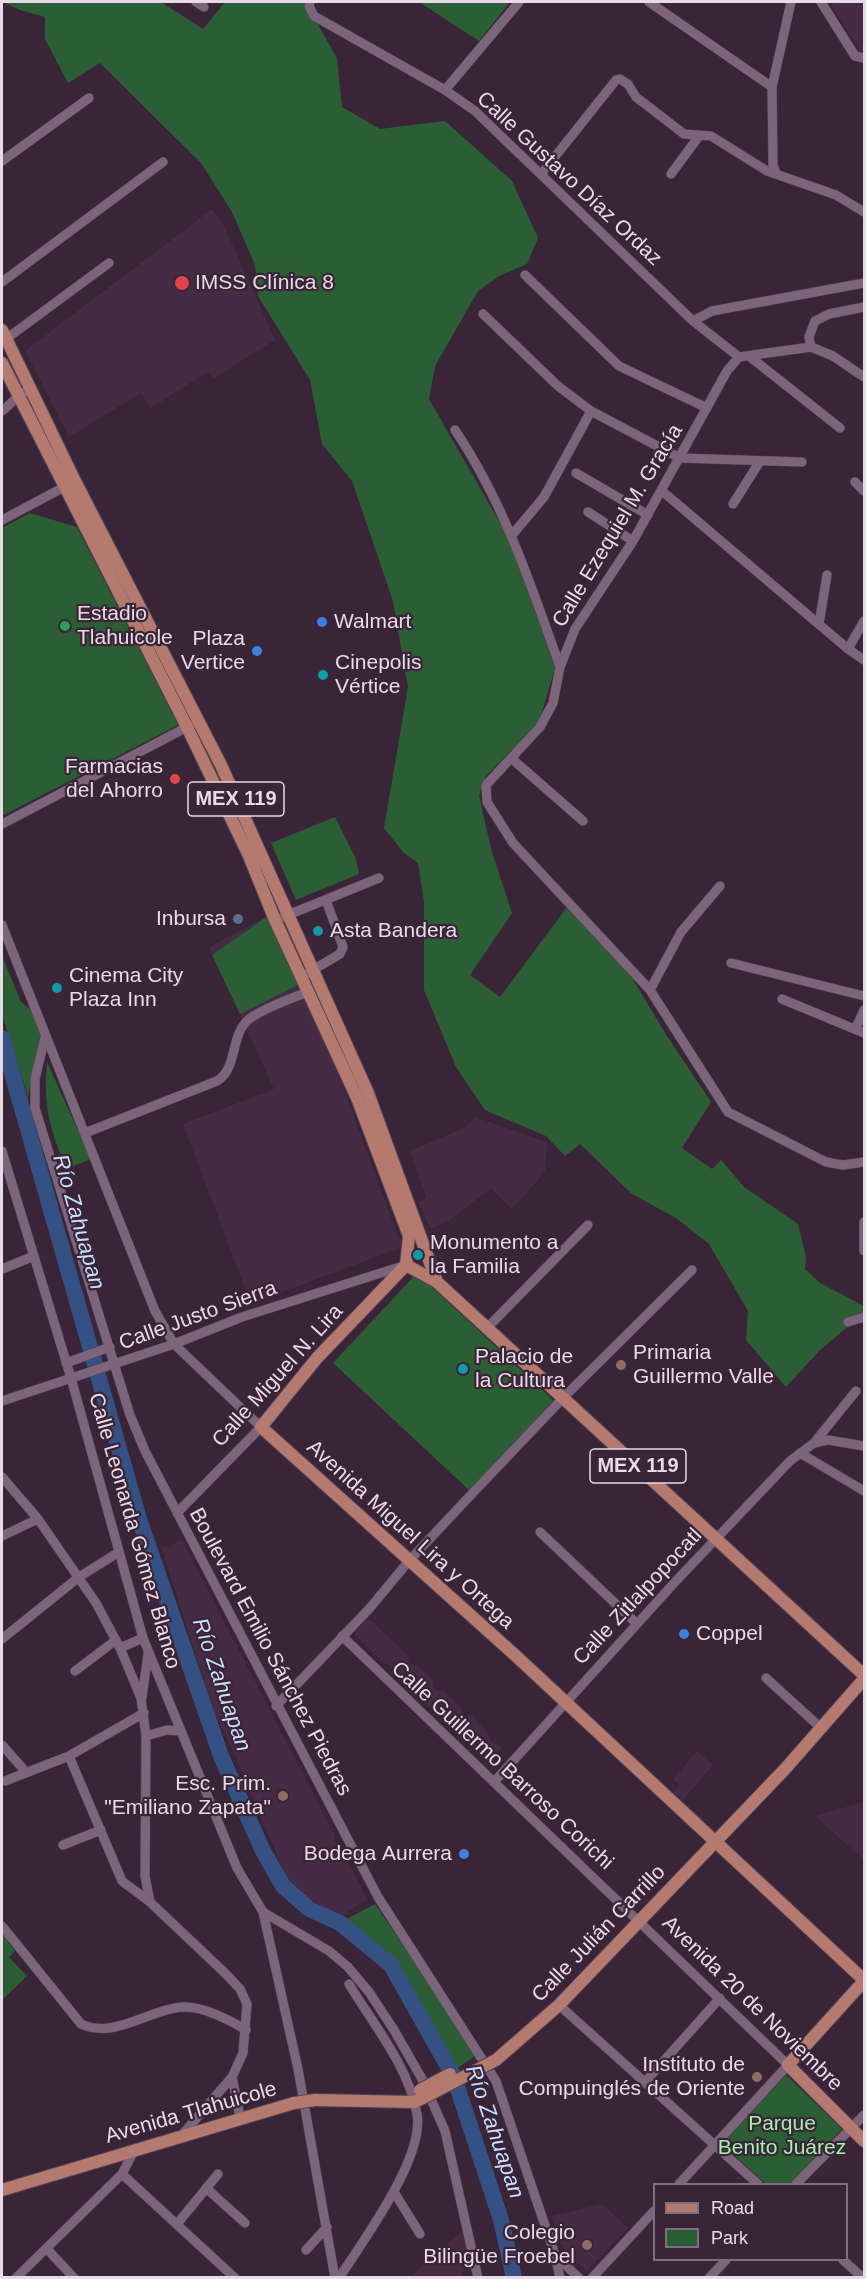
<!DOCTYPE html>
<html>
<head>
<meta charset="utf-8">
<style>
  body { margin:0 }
  #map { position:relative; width:866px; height:2279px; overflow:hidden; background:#3a2538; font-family:Helvetica,sans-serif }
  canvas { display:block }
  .frame { position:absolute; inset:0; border:3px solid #e8dae6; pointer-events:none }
  .legend { position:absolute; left:653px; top:2183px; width:195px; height:78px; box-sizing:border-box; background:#3a2538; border:2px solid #806d7e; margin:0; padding:8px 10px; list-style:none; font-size:18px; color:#e8dae6 }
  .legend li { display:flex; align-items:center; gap:12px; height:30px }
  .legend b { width:30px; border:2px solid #806d7e }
</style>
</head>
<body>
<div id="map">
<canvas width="866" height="2279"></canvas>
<div class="frame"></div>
<ul class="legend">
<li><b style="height:8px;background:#b47a70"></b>Road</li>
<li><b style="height:16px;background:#2c5e36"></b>Park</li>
</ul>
</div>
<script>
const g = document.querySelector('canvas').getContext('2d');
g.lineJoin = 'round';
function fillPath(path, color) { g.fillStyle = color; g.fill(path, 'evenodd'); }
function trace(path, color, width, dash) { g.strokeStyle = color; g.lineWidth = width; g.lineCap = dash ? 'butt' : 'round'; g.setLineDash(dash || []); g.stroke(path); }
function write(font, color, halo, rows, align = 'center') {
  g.font = font + ' Helvetica,sans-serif'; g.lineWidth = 4.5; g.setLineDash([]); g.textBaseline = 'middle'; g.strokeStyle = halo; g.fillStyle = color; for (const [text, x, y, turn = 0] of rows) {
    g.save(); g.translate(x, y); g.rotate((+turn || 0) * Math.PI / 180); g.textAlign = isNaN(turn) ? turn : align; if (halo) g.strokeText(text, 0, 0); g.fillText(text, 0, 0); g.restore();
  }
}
const built = new Path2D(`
  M829,2H864V49L861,53Z
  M212,209L224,226L275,340L214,378L207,372L151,408L141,393L69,437L25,351Z
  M268,916L311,1001L402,1247L251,1304L183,1124L274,1089L209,947Z
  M475,1117L547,1142L545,1172L512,1209L491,1188L450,1220L431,1229L418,1203L426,1197L410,1151L466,1127Z
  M182,1540L335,1836L334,1840L341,1849L367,1899L341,1917L308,1898L292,1885L284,1872L235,1755L213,1711L162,1548Z
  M368,1618L408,1655L409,1663L418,1666L434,1681V1688L438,1691H445L460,1706L465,1716H472L487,1732L491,1742L502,1747L487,1762L474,1749L471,1739H464L448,1724L445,1715L436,1714L422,1699L421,1691L418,1688H410L395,1674V1667L384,1663L354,1634Z
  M697,1751L713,1765L683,1800L674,1792L680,1786L673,1779Z
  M864,1802V1860L815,1816Z
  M602,2204L628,2228L587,2271L567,2255L556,2235L553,2216Z
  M465,2229L471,2251L461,2277L409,2278Z`);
const green = new Path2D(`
  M3,2H161L203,29L225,2H305L337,58L342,107L380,129L445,121L512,181L538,238L527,264L499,276L478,291L435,366L429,399L511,542L555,668L539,722L486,776L479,795L491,849L512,913L470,975L500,997L567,907L629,973L667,1036L711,1102L682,1148L712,1169L721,1160L744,1187L798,1224L806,1257L805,1269L820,1283L864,1306V1313L819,1351L786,1387L746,1340L748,1311L709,1244L676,1218L632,1194L580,1144L565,1156L546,1136L485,1110L456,1067L424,990V902L418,863L404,853L384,828L408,687L393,601L352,481L322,444L310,380L258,296L255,265L232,212L201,163L100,63L68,83L45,39V17L20,10Z
  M419,2H510L479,41Z
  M30,513L77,527L178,725L2,816V528Z
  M335,817L356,859L359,874L296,900L271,843Z
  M268,916L300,984L240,1014L212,955Z
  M2,956L21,1002L31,1010L41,1030L28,1097L2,1015Z
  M47,1062L91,1159L66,1169C50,1127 43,1109 47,1062Z
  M417,1273L554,1401L470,1491L333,1363Z
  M375,1904L478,2054L456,2069L417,1997L383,1953L345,1920Z
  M2,1934L15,1951L9,1957L27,1976L2,2000Z
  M786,2075L842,2129L791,2184H766L722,2144Z`);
const river = new Path2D(`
  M2,1038L139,1519L221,1756L262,1849L283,1886L309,1909L340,1923L391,1965L454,2077L501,2220L514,2278`);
const minor = new Path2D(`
  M196,2L204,7
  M310,2L309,6L314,16L445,90L475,111L693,321L739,357
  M649,2L772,87
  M821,2L855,56L864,58
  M445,90L519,2
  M2,161L89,98
  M542,173L616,80L620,79L628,84L636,97L684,134L711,136L767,171L836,195L864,212
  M776,173L773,165L772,87L791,2
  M671,174L699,136
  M525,275L619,366L707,408
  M2,282L163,162
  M483,314L558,386L591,411L680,458L802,462
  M693,321L712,311L864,283
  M6,339L109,263
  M811,347L809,337L815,321L829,314L864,307
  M749,356L840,428
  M739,357L727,371L633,541L575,629L560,667L553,703L540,727L486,785L487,802L513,843L650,990L728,1112L826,1162L843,1165L864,1162
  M739,357L811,347L833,356L864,377
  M2,411C12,404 19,391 32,390
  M455,430C504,503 531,585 560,667
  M576,473L648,515
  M855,482L864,491
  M662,491L848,649L864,660
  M733,504L760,461
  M588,512L633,541
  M2,520L68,485
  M512,535L544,497L591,411
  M819,624L827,575
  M848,649L864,621
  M511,758L583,821
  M2,824L191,725
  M283,917L379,878
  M2,925L155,1311L174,1344L261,1427L177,1513
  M731,963L864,996
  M301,977L340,954L343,947L326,900
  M650,990L681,932L720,886
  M782,999L864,1033
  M856,1028L864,1010
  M45,1037L35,1079V1108L130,1415L145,1451L378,1897L496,2081L555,2255L560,2278
  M85,1133L217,1081C238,1068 230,1036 248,1020C261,1009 292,998 308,992
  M2,1151L71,1378L143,1638L237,1868L263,1912L329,1951L348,1967L369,1992L394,2030L422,2079L445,2131L478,2278
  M864,1222V1251
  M2,1269L34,1256
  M848,1322L864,1317
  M486,1329L588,1225
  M66,1363L110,1347
  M2,1401L174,1344L242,1317L406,1265
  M814,1443L828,1440L864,1446
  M800,1453L864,1491
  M2,1477L38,1519L96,1603L120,1648L141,1698L146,1736L145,1876L150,1902L226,1974L240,1989L247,2004L243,2053L232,2077L182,2135
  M540,1532L637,1624
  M2,1536L38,1519
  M342,1636L788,2065L679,2184
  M2,1639L79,1577L119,1552
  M120,1648L143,1638
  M75,1671L116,1640
  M766,1678L821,1728
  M142,1697L148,1654
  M276,1706L369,1609L408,1562L467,1499L563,1398L692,1270
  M146,1736L167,1730L180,1731
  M2,1745L26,1772
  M69,1756L122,1881L150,1902
  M5,1781L69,1756L144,1713
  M494,1782L675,1582L790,1461L814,1443L856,1391
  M63,1845L101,1830
  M263,1912L298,2069L335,2278
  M2,1926L81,2024C115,2040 150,2008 185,2007C204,2007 230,2020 246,2030
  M559,2005L758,2184
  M232,2077L240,2117
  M645,2082L720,1998
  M122,2174L235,2278
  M796,2184L864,2115
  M206,2188L245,2223
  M394,2192L420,2234
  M177,2224L218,2174
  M47,2249L74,2278
  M306,2250L327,2227
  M555,2255L579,2278
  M843,2260L863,2278
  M16,2278L122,2174L135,2149
  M339,2278C363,2241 425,2157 417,2114C409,2067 373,2024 349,1984
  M592,2278L654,2211
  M709,2278L726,2260`);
const major = new Path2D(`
  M2,330L75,481L221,765L368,1093L437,1282
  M2,363L187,727L249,856L275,920L357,1098L409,1236L406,1265
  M406,1265L317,1358L261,1427L516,1656L864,1980
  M406,1265L437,1282L864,1675
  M864,1981L788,2065L864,2141
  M496,2060L559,2005L785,1769L864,1679
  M315,2100L414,2102L423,2098
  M2,2190L294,2103`);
const majorBridge = new Path2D(`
  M420,2090L450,2074
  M423,2098L496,2060
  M294,2103L315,2100`);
const markers = [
  [182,283,8,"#e0444e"],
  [322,622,6,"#3f7fe0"],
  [65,626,6,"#2e9e5b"],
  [257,651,6,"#3f7fe0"],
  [323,675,6,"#0f9aa8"],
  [175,779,6,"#e0444e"],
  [238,919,6,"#5c6f8a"],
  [318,931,6,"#0f9aa8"],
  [57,988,6,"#0f9aa8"],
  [418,1255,6,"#0f9aa8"],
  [621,1365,6,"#8d6e63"],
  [463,1369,6,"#0f9aa8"],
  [684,1634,6,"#3f7fe0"],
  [283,1796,6,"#8d6e63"],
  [464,1854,6,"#3f7fe0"],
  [757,2077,6,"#8d6e63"],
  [587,2245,6,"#8d6e63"]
];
const shields = [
  [236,799,96],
  [638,1466,96]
];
const shieldNames = [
  ["MEX 119",236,799],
  ["MEX 119",638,1466]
];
const streetNames = [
  ["Calle Gustavo Díaz Ordaz",569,179,43],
  ["Calle Ezequiel M. Gracía",618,526,-59],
  ["Calle Justo Sierra",198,1316,-20],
  ["Calle Miguel N. Lira",278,1376,-48],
  ["Calle Leonarda Gómez Blanco",134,1531,74],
  ["Avenida Miguel Lira y Ortega",410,1535,42],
  ["Calle Zitlalpopocatl",638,1597,-47],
  ["Boulevard Emilio Sánchez Piedras",270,1652,62],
  ["Calle Guillermo Barroso Corichi",502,1766,43],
  ["Calle Julián Carrillo",599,1934,-46],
  ["Avenida 20 de Noviembre",752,2004,44],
  ["Avenida Tlahuicole",191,2113,-16]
];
const poiNames = [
  ["IMSS Clínica 8",195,283],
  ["Estadio",77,614],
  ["Tlahuicole",77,638],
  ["Walmart",334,622],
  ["Plaza",245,639,"right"],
  ["Vertice",245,663,"right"],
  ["Cinepolis",335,663],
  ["Vértice",335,687],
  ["Farmacias",163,767,"right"],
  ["del Ahorro",163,791,"right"],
  ["Inbursa",226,919,"right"],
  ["Asta Bandera",330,931],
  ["Cinema City",69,976],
  ["Plaza Inn",69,1000],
  ["Monumento a",430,1243],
  ["la Familia",430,1267],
  ["Primaria",633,1353],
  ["Guillermo Valle",633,1377],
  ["Palacio de",475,1357],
  ["la Cultura",475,1381],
  ["Coppel",696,1634],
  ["Esc. Prim.",271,1784,"right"],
  ["\"Emiliano Zapata\"",271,1808,"right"],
  ["Bodega Aurrera",452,1854,"right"],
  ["Instituto de",745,2065,"right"],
  ["Compuinglés de Oriente",745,2089,"right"],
  ["Colegio",575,2233,"right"],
  ["Bilingüe Froebel",575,2257,"right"]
];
const parkNames = [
  ["Parque",782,2124],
  ["Benito Juárez",782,2148]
];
const waterNames = [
  ["Río Zahuapan",78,1222,74],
  ["Río Zahuapan",221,1685,71],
  ["Río Zahuapan",494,2132,71]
];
fillPath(built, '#452b43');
fillPath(green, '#2c5e36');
trace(river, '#355183', 16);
trace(minor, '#544253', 10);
trace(major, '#544253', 14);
trace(minor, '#7c647a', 9);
trace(major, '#b47a70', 12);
trace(majorBridge, '#544253', 14, []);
trace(majorBridge, '#b47a70', 12);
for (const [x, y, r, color] of markers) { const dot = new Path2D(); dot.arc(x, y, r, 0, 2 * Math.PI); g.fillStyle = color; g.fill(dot); trace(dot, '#3a2538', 2); }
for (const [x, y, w] of shields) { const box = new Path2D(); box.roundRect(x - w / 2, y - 17, w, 34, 4.5); g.fillStyle = '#3a2538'; g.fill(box); trace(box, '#e8dae6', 1.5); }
write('bold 20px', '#e8dae6', null, shieldNames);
write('21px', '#e8dae6', '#3a2538', streetNames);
write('21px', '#e8dae6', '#3a2538', poiNames, 'left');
write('21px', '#a1f0ad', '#3a2538', parkNames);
write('italic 22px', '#caddfc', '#3a2538', waterNames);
</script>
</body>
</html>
